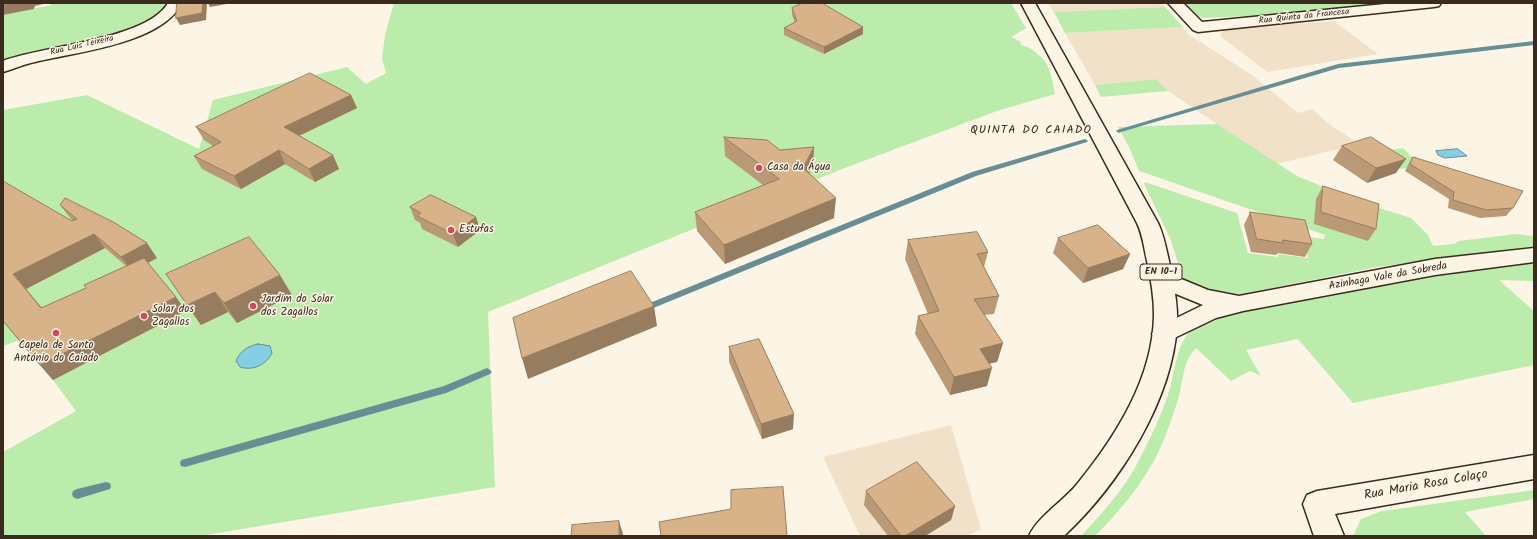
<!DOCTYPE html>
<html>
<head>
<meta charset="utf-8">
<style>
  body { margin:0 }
  #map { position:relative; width:1537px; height:539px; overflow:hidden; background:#fcf5e5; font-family:Kalam,sans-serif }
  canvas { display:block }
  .frame { position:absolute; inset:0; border:4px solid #3b2a1e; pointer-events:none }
</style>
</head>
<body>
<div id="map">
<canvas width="1537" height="539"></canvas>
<div class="frame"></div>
</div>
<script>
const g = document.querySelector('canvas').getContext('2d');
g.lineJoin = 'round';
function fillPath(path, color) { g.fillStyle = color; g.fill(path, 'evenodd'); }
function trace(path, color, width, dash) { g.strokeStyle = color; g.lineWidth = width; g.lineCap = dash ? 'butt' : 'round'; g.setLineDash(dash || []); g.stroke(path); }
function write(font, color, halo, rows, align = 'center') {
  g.font = font + ' Kalam,sans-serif'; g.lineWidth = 3; g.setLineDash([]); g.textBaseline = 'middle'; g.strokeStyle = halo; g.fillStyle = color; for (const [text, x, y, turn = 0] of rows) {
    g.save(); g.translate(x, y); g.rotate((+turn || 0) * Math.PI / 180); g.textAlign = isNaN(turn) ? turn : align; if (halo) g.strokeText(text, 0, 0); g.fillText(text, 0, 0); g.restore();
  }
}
const built = new Path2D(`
  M1048,3H1162L1165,7L1054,12Z
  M1334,21L1378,54L1267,72L1220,36L1223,29Z
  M1183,27L1188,34L1252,75L1298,113L1312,109L1330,125L1360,144L1276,164L1168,91L1156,79L1095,85L1065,33Z
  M951,425L981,529L968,536H860L823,457Z`);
const green = new Path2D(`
  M51,3H167L157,17L120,35L3,62V15L51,5Z
  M394,3H1011L1026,28L1011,37L1021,42L1020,44C1023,46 1028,46 1031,49C1051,63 1050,70 1055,94L997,111L842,169L488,312L495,487L200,536H3V452L76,411L53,380L20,340L3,346V299L44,280L36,273L3,212V110L87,95L199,149L213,100L347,67L366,84L386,73L382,59L385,35Z
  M1184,3H1417L1297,13L1283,10L1284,12L1273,15L1203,18L1195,15Z
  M1165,7L1183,27L1065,33L1054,12Z
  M1156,79L1168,91L1101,97L1095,85Z
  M1217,124L1297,176L1360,202L1411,218L1428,235L1433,246L1454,244L1459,241L1515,234L1534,236V246L1377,267L1227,297L1189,284L1183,278L1170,238L1144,184L1145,182L1237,213L1248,253L1278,257V254L1308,258L1301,236L1324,239L1325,235L1139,171L1130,149L1118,127Z
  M1403,148L1419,165L1401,169L1374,152Z
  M1534,262V281L1499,280L1534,311V365L1353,403L1298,339L1246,350L1261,376L1250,371L1231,381L1196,348C1183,361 1183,380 1179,396C1175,409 1171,422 1166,434C1152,473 1124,507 1095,536H1081C1101,514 1123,491 1137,464C1150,439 1162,415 1170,388C1174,371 1176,353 1185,338C1191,328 1205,323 1215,318C1320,295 1427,270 1534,262Z
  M1534,490V499L1465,512L1486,536H1353L1361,519L1382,511Z`);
const water = new Path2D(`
  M1458,149L1467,156L1445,158L1438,155L1436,151Z
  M258,344L270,346L272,353C266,365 253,371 240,367L236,361C240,351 248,346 258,344Z`);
const stream = new Path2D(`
  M1534,41V45L1339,68L1121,132L1119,133L1116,131L1117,130L1338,64Z
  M1085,139L1088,141L1087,142L976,176L646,311H640L639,309L640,307L972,172Z
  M487,368L490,370L492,372L490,374L446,393L185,467L181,466L180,463L181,460L185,459L444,386Z
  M106,482L110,483L111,486L110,489L77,499L73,497L72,494L73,491L77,489Z`);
const minor = new Path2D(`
  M168,3H182C161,44 76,52 35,62C24,64 14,69 3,72V61C41,46 147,40 168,3Z
  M1168,3H1183L1202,22L1395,3H1441L1439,6L1434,7L1198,32L1193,30Z
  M1534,248V262L1435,275L1243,311L1216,318L1164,343L1156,340L1152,334L1156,328L1203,305L1154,285L1151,279L1154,273L1162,271L1208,290L1239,296L1435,259Z
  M1534,455V479L1335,514L1344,536H1314L1303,504L1307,495L1317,491Z`);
const major = new Path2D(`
  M1021,3H1035L1158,223C1164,236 1166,248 1169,261C1173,282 1178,302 1177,324C1173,400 1119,485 1064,536H1029C1038,516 1064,501 1078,483C1116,436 1153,378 1154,315C1154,297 1151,279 1147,261C1144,248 1143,236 1137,223Z`);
const wall = new Path2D(`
  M792,8L863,27V34L824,54L784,35V28L795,23L792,15Z
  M351,95L357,108L299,136L339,169L315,182L285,164L241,189L202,169L194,156L213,146L204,140L196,127Z
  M724,137L780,150L814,147L813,165L809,174L834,218L725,264L697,231L695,212L763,185L725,156Z
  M1342,146L1396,173L1367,183L1333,160Z
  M1413,157L1513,208L1506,216L1480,218L1448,208L1449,199L1405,171L1408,165Z
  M1323,186L1376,229L1368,241L1314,224L1316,199Z
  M60,205L157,258L148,263L186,311L53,380L40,365L3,321L73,221L71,219ZM105,248L126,266L86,288L42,308L26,289Z
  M410,207L476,217L480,230L458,247L422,229L420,223L415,220Z
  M1250,212L1312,244L1305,257L1278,253L1276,255L1251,252L1244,225Z
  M1058,238L1130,254L1123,269L1083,283L1053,253Z
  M908,240L988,252L984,267L999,296L994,314L984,315L1003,343L997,362L989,363L987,386L950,395L915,334L918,316L928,314L905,259Z
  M166,274L292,295L237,323L228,312L201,325Z
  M729,347L793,429L762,439L729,362Z
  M866,491L955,506L951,520L925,536H888L864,505Z`);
const shadedWall = new Path2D(`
  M14,3H43V4L35,6L34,9L3,15V5Z
  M203,3H207L206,20L180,25L176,18Z
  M208,3H232L210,7Z
  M863,27V34L824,54V47Z
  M351,95L357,108L290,140L284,127Z
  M814,147L813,165L802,187L803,168Z
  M279,150L285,164L241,189L234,176Z
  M333,155L339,169L315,182L309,169Z
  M1406,159L1396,173L1367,183L1376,168Z
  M836,198L834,218L725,264L724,245Z
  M476,217L480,230L458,247L453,234Z
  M94,234L105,248L26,289L54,323L13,274Z
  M147,243L157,258L132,271L121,257Z
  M1130,254L1123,269L1083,283L1088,268Z
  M280,275L292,295L237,323L224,303Z
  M215,292L228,312L201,325L187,305Z
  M176,297L186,311L53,380L40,365Z
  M654,306L657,326L528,379L522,358Z
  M1003,343L997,362L975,367L980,349Z
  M992,368L987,386L950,395L954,377Z
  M794,414L793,429L762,439L761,424Z
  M955,506L951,520L925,536H905Z
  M619,521L623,534V536H619Z`);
const building = new Path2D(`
  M3,3H14L3,5Z
  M177,3H203L202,13L176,18Z
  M803,3H822L863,27L824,47L784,28L797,21L792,8Z
  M310,73L351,95L284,127L333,155L309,169L279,150L234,176L194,156L221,142L196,127Z
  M724,137L767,140L780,150L814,147L803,168L836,198L724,245L695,212L779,179Z
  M1371,137L1406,159L1376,168L1342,146Z
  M1413,157L1523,191L1513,208L1486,210L1453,200L1454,192L1410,164Z
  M3,181L72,221L77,219L60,205L65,198L115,223L147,243L121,257L94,234L13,274L41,308L86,288L84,285L144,258L176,297L40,365L3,321Z
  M1323,186L1379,204L1376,229L1321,212Z
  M431,195L476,217L453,234L417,216L421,213L410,207Z
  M1250,212L1305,220L1312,244L1282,240L1283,243L1257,239Z
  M1098,225L1130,254L1088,268L1058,238Z
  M977,232L988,252L977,254L999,296L974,299L1003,343L980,349L992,368L954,377L918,316L939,311L908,240Z
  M249,237L280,275L224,303L215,292L187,305L166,274Z
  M631,271L654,306L522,358L513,318Z
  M759,339L794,414L761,424L729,347Z
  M917,462L955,506L905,536H901L866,491Z
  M783,487L787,536H661L659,522L731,509V490Z
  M619,521V536H571L572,525Z`);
const markers = [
  [759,168,4,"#d1495b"],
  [451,230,4,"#d1495b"],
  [253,306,4,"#d1495b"],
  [144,316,4,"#d1495b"],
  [56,333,4,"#d1495b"]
];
const farStreetnames = [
  ["Rua Quinta da Francesa",1304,17,-6],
  ["Rua Luis Teixeira",82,46,-13]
];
const shields = [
  [1161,272,42]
];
const shieldNames = [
  ["EN 10-1",1161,272]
];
const poiNames = [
  ["Casa da Água",767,168],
  ["Estufas",459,230],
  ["Jardim do Solar",261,300],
  ["dos Zagallos",261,313],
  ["Solar dos",152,310],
  ["Zagallos",152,323],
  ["Capela de Santo",56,346,"center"],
  ["António do Caiado",56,359,"center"]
];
const streetNames = [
  ["Azinhaga Vale da Sobreda",1388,277,-10]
];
const neighbourhoodNames = [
  ["QUINTA DO CAIADO",1031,131]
];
const nearStreetnames = [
  ["Rua Maria Rosa Colaço",1426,486,-10]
];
fillPath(built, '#f1e1c9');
fillPath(green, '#bbecac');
fillPath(water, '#85cfe5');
trace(water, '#678d95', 1);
fillPath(stream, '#678d95');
trace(minor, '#3b2a1e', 3);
trace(major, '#3b2a1e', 3);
fillPath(minor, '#fcf5e5');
fillPath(major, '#fcf5e5');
fillPath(wall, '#ba9976');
fillPath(shadedWall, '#977d60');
fillPath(building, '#d8b289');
trace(building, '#977d60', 1);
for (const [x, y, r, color] of markers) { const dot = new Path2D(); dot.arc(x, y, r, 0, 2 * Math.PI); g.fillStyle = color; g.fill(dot); trace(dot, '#fcf5e5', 1.5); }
write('9px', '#3b2a1e', '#fcf5e5', farStreetnames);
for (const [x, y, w] of shields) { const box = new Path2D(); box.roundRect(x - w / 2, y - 8, w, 16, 3); g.fillStyle = '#fcf5e5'; g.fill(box); trace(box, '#3b2a1e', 1); }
write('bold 10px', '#3b2a1e', null, shieldNames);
write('11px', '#3b2a1e', '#fcf5e5', poiNames, 'left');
write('11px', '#3b2a1e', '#fcf5e5', streetNames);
g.letterSpacing = '1px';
write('12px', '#3b2a1e', '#fcf5e5', neighbourhoodNames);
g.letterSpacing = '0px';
write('13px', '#3b2a1e', '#fcf5e5', nearStreetnames);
</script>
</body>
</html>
